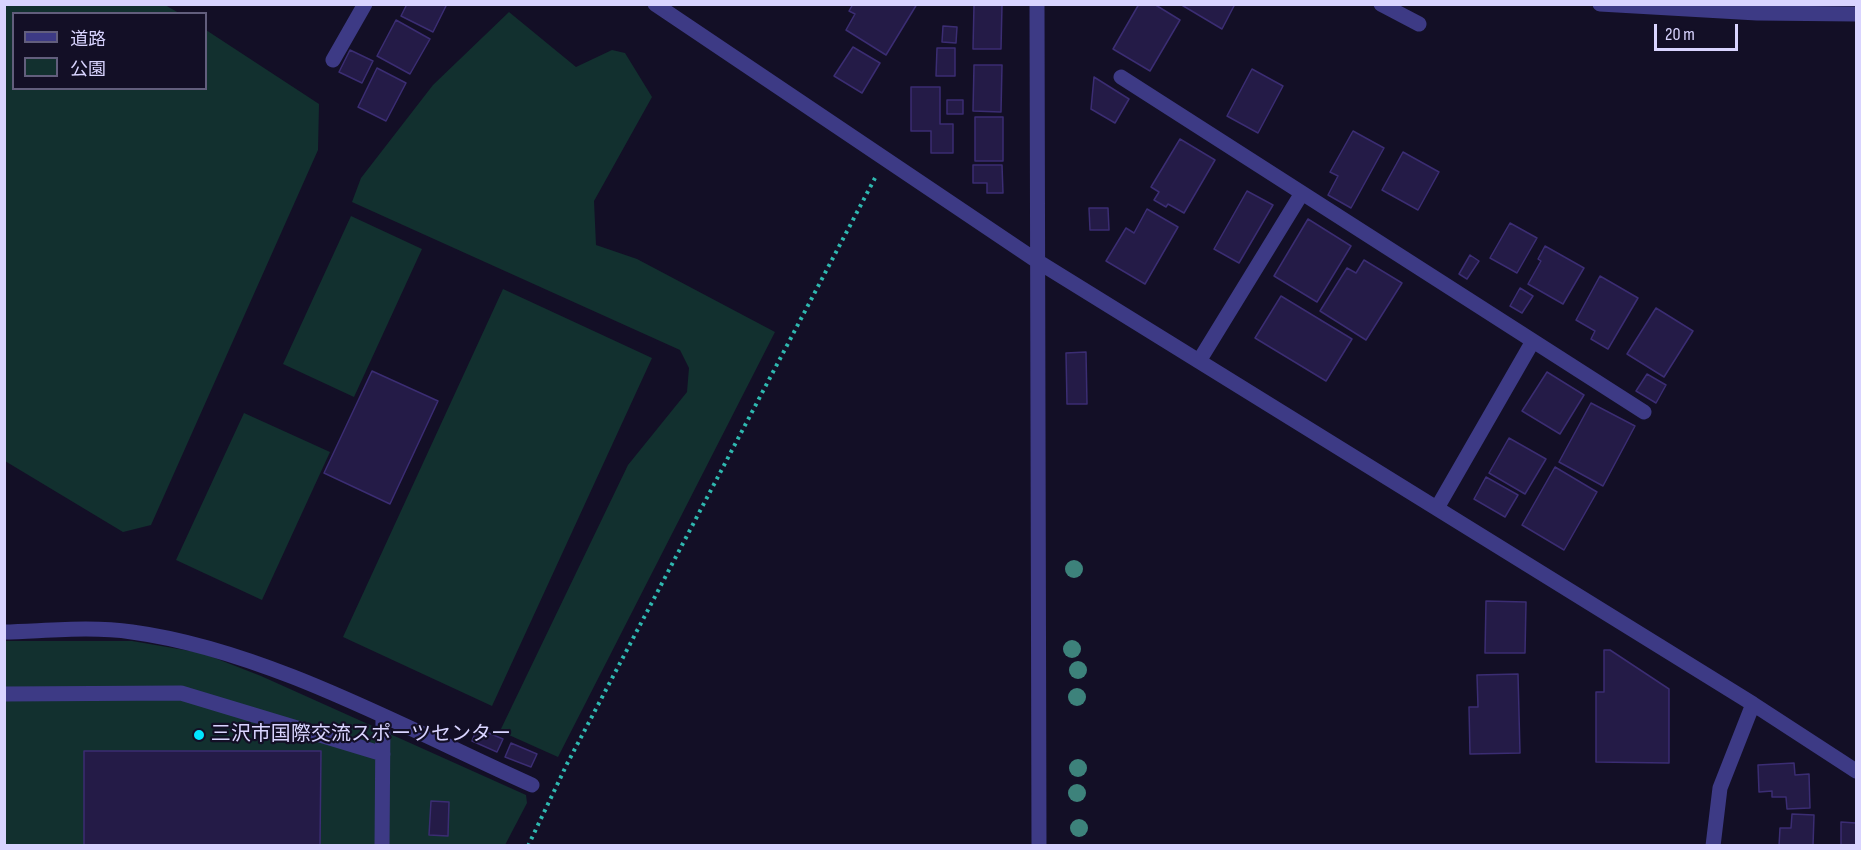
<!DOCTYPE html>
<html>
<head>
<meta charset="utf-8">
<style>
  body { margin:0 }
  #map { position:relative; width:1861px; height:850px; overflow:hidden; background:#130f26; font-family:"Sofia Sans Condensed","Noto Sans JP",sans-serif }
  canvas { display:block }
  .frame { position:absolute; inset:0; border:6px solid #d9d4ff; pointer-events:none }
  .legend { position:absolute; left:12px; top:12px; width:195px; height:78px; box-sizing:border-box; background:#130f26; border:2px solid #625e7d; margin:0; padding:8px 10px; list-style:none; font-size:18px; color:#d9d4ff }
  .legend li { display:flex; align-items:center; gap:12px; height:30px }
  .legend b { width:30px; border:2px solid #625e7d }
  .scale { position:absolute; left:1654px; top:24px; width:84px; height:27px; box-sizing:border-box; border:3px solid #d9d4ff; border-top:0; padding-left:8px; font-size:18px; line-height:21px; white-space:nowrap; color:#d9d4ff; -webkit-text-stroke:4px #130f26; paint-order:stroke }
</style>
</head>
<body>
<div id="map">
<canvas width="1861" height="850"></canvas>
<div class="frame"></div>
<ul class="legend">
<li><b style="height:8px;background:#3d3a85"></b>道路</li>
<li><b style="height:16px;background:#12302f"></b>公園</li>
</ul>
<div class="scale">20 m</div>
</div>
<script>
const g = document.querySelector('canvas').getContext('2d');
g.lineJoin = 'round';
function fillPath(path, color) { g.fillStyle = color; g.fill(path, 'evenodd'); }
function trace(path, color, width, dash) { g.strokeStyle = color; g.lineWidth = width; g.lineCap = dash ? 'butt' : 'round'; g.setLineDash(dash || []); g.stroke(path); }
function write(font, color, halo, rows, align = 'center') {
  g.font = font + ' "Sofia Sans Condensed","Noto Sans JP",sans-serif'; g.lineWidth = 4.5; g.setLineDash([]); g.textBaseline = 'middle'; g.strokeStyle = halo; g.fillStyle = color; for (const [text, x, y, turn = 0] of rows) {
    g.save(); g.translate(x, y); g.rotate((+turn || 0) * Math.PI / 180); g.textAlign = isNaN(turn) ? turn : align; if (halo) g.strokeText(text, 0, 0); g.fillText(text, 0, 0); g.restore();
  }
}
const green = new Path2D(`
  M5,4L165,5L179,13L14,14V88H206V30L319,104L318,150L151,525L123,532L5,461Z
  M509,12L576,67L612,50L625,53L652,97L594,201L596,245L637,259L775,332L558,757L500,731L628,465L687,392L689,368L680,350L352,202L361,178L433,85Z
  M351,216L422,249L354,397L283,364Z
  M503,289L652,358L492,706L343,637Z
  M244,413L330,452L262,600L176,560Z
  M4,641H132L202,653L261,676L526,795L527,803L505,845H5Z`);
const building = new Path2D(`
  M407,4H447L433,32L401,16Z
  M853,4H917L886,55L846,30L855,14L849,11Z
  M1139,4H1154L1180,20L1150,71L1113,49Z
  M1180,4H1235L1222,29Z
  M974,5H1002L1001,49H973Z
  M396,20L430,39L410,74L377,56Z
  M943,26L957,27L956,43L942,42Z
  M853,47L880,63L862,93L834,76Z
  M937,48H955V76H936Z
  M350,50L373,61L362,83L339,72Z
  M974,65H1002L1001,112L973,111Z
  M377,68L406,83L386,121L358,107Z
  M1252,69L1283,86L1258,133L1227,116Z
  M1094,77L1129,99L1115,123L1091,109Z
  M911,87H940V124H953V153H931V131H911Z
  M947,100H963V114H947Z
  M975,117H1003V161H975Z
  M1353,131L1384,148L1351,208L1328,195L1338,176L1330,172Z
  M1180,139L1215,160L1184,213L1168,204L1166,207L1154,200L1159,192L1151,187Z
  M1403,152L1439,172L1418,210L1382,190Z
  M973,165H1002L1003,193H987V183H973Z
  M1247,191L1273,205L1239,263L1214,249Z
  M1089,208H1108L1109,230H1090Z
  M1147,209L1178,227L1145,284L1106,261L1126,228L1134,233Z
  M1308,219L1351,246L1317,302L1274,276Z
  M1510,223L1537,238L1517,273L1490,258Z
  M1545,246L1584,268L1563,304L1528,284L1541,261L1538,259Z
  M1470,255L1479,261L1467,279L1459,274Z
  M1364,260L1402,283L1366,340L1320,311L1347,268L1356,273Z
  M1600,276L1638,298L1608,349L1591,339L1595,331L1576,320Z
  M1520,288L1533,296L1522,313L1510,306Z
  M1281,296L1352,339L1326,381L1255,338Z
  M1656,308L1693,331L1664,377L1627,354Z
  M1086,352L1087,404H1067L1066,353Z
  M372,371L438,401L390,504L324,473Z
  M1547,372L1584,395L1560,434L1522,411Z
  M1647,374L1666,385L1656,403L1636,391Z
  M1591,403L1635,426L1603,486L1559,462Z
  M1509,438L1546,459L1525,494L1489,473Z
  M1555,467L1597,492L1564,550L1522,525Z
  M1486,477L1518,495L1505,517L1474,499Z
  M1486,601L1526,602L1525,653H1485Z
  M1604,650H1610L1669,689V763L1596,762V692H1604Z
  M1518,674L1520,753L1470,754L1469,707H1478L1477,675Z
  M477,728L503,739L497,752L472,741Z
  M511,743L537,754L531,767L505,757Z
  M84,751H321L320,846H55L84,845Z
  M1794,763L1795,775L1809,774L1810,808L1787,809L1786,797H1772V791L1759,792L1758,765Z
  M431,801L449,802L448,836L429,835Z
  M1792,814L1814,815L1813,846H1779L1780,828H1791Z
  M1841,822L1856,823V846H1841Z`);
const path = new Path2D(`
  M528,846L567,764L875,178`);
const minor = new Path2D(`
  M655,4L1037,261L1753,704L1856,771
  M1037,4L1039,846
  M1381,4L1419,24
  M1600,4L1757,13L1856,14
  M333,60L365,4
  M1121,77L1644,412
  M1199,361L1302,193
  M1437,508L1533,341
  M4,632C46,631 91,626 132,632C266,650 409,730 532,785
  M4,694L181,693L383,754
  M382,846L383,718
  M1713,846L1720,788L1753,704`);
const trees = [
  [1074,569],
  [1072,649],
  [1078,670],
  [1077,697],
  [1078,768],
  [1077,793],
  [1079,828]
];
const markers = [
  [199,735,6,"#00e5ff"]
];
const poiNames = [
  ["三沢市国際交流スポーツセンター",211,735]
];
fillPath(green, '#12302f');
fillPath(building, '#241b47');
trace(building, '#3b2d73', 1.5);
trace(path, '#2fb8b0', 4, [3, 4.5]);
trace(minor, '#3d3a85', 15);
g.fillStyle = '#3d827b';
for (const [x, y] of trees) { g.beginPath(); g.arc(x, y, 9, 0, 2 * Math.PI); g.fill(); }
for (const [x, y, r, color] of markers) { const dot = new Path2D(); dot.arc(x, y, r, 0, 2 * Math.PI); g.fillStyle = color; g.fill(dot); trace(dot, '#130f26', 2); }
write('20px', '#d9d4ff', '#130f26', poiNames, 'left');
</script>
</body>
</html>
